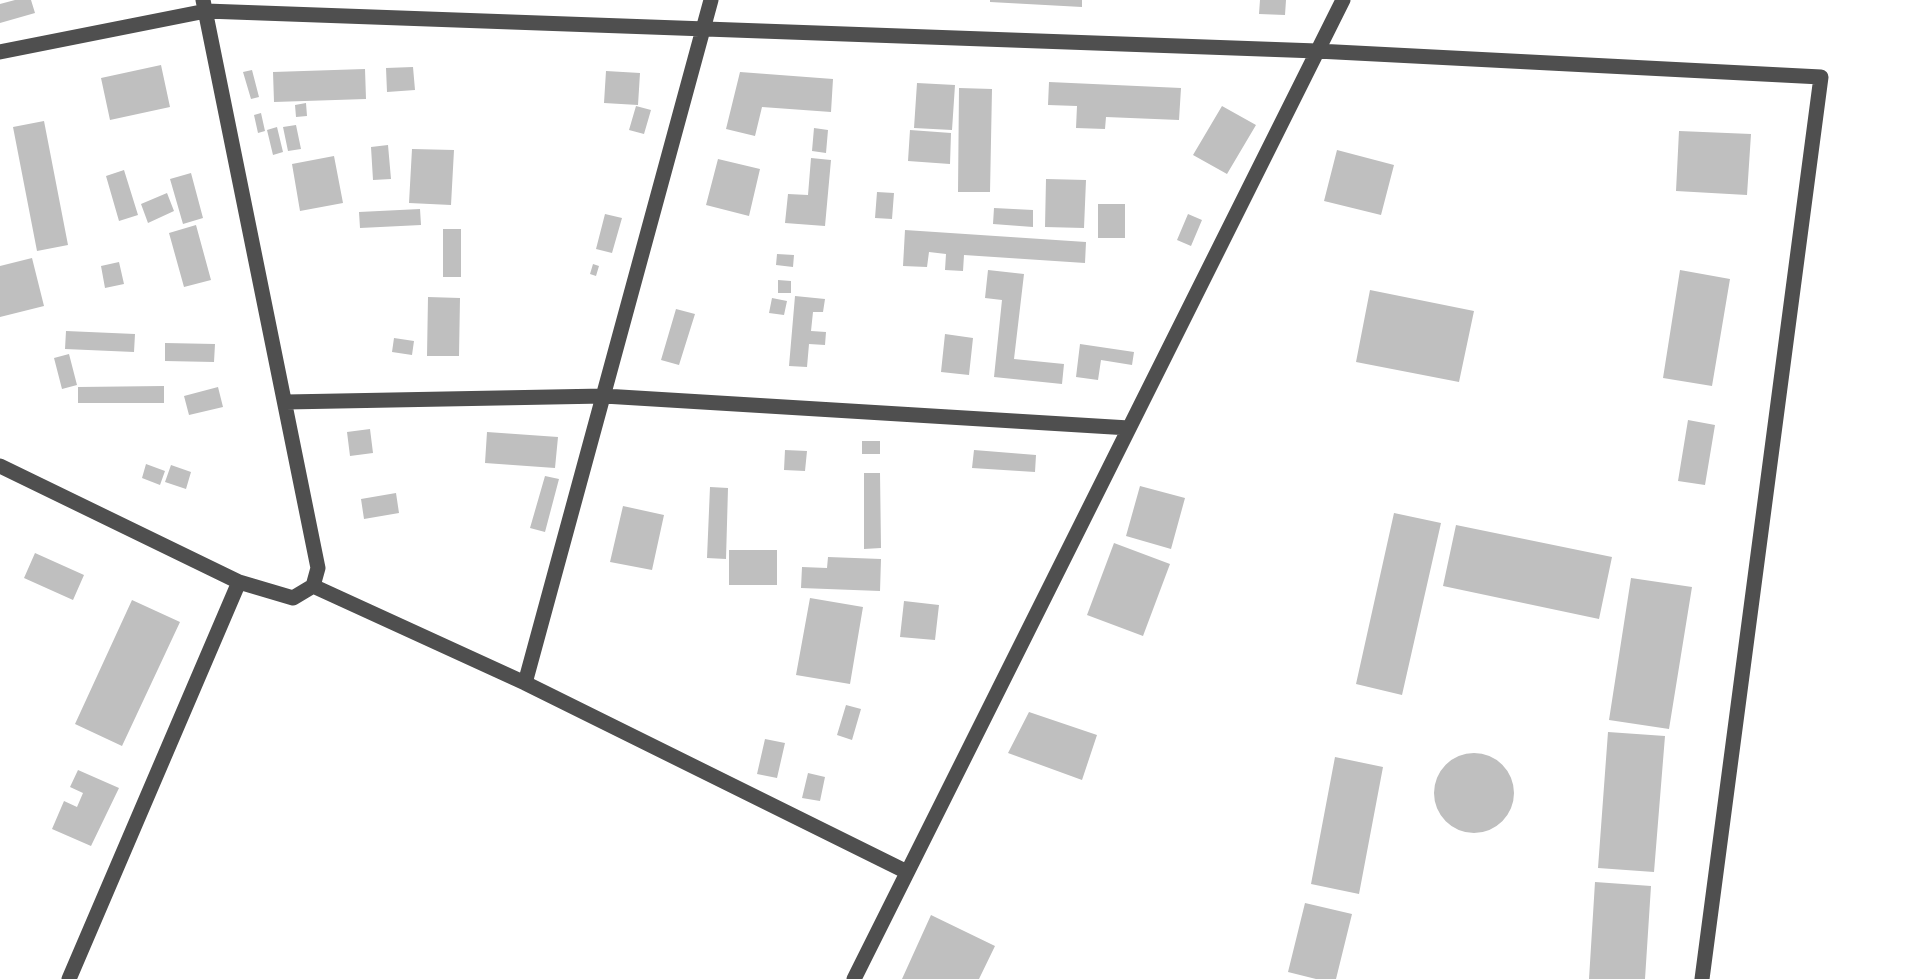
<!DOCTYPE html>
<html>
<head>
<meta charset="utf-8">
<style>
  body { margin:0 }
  canvas { display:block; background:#fff }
</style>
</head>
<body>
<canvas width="1925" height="979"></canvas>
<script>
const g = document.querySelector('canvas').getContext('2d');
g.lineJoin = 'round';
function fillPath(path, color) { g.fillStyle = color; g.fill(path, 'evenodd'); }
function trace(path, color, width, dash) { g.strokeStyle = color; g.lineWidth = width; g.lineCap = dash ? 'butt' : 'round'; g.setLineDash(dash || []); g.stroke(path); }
const building = new Path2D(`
  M15,0H31L35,13L0,23V4Z
  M990,0H1082V7L990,2Z
  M1260,0H1286L1285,15L1259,14Z
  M161,65L170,107L110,120L101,78Z
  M413,67L415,90L387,92L386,68Z
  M365,69L366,99L274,102L273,72Z
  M252,70L259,97L251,99L243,72Z
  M606,71L640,73L638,105L604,103Z
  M740,72L833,79L831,112L762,107L755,136L726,129Z
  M1049,82L1181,88L1179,120L1106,117L1105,129L1076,128L1077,106L1048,105Z
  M917,83L955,85L952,130L914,128Z
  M959,88L992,89L990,192H958Z
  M306,103L307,116L296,117L295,105Z
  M636,106L651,110L644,134L629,130Z
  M1222,106L1256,125L1227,174L1193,155Z
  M261,113L265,131L258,133L254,115Z
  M44,121L68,245L37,251L13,127Z
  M296,125L301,149L288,151L283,127Z
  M277,127L283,152L273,155L267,130Z
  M814,128L828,130L826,153L812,151Z
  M910,130L951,133L950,164L908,161Z
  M1679,131L1751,134L1747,195L1676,191Z
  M388,145L391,179L373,180L371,147Z
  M412,149L454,150L451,205L409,203Z
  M1337,150L1394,165L1381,215L1324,201Z
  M334,156L343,203L300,211L292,164Z
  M811,158L831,160L825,226L785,223L788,194L808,195Z
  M718,159L760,169L749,216L706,205Z
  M124,170L138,215L119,221L106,176Z
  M191,173L203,218L183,224L170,179Z
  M1046,179L1086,180L1084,228L1045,227Z
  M877,192L894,193L892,219L875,218Z
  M167,193L174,211L148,223L141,204Z
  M1098,204H1125V238H1098Z
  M994,208L1033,210V227L993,224Z
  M420,209L421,225L360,228L359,212Z
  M605,214L622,218L612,253L596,249Z
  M1188,214L1202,220L1191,246L1177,240Z
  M196,225L211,280L184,287L169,233Z
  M443,229H461V277H443Z
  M905,230L1086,242L1085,263L964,255L963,271L945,270L946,254L929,252L927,267L903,266Z
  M777,254L794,255L793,267L776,265Z
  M32,258L44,306L0,317V266Z
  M119,262L124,284L105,288L101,266Z
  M593,264L599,266L596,276L590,274Z
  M988,270L1024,274L1014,359L1064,364L1062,384L994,377L1002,300L985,298Z
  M1680,270L1730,279L1712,386L1663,378Z
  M778,280L791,281V293H778Z
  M1370,290L1474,311L1459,382L1356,362Z
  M795,296L825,299L823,312H813L811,331L826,332L825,345L809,344L807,367L789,366Z
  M428,297L460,298L459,356H427Z
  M772,298L787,301L784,315L769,313Z
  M676,309L695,314L679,365L661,360Z
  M66,331L135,334L134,352L65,349Z
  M945,334L973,338L969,375L941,372Z
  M394,338L414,341L412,355L392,352Z
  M165,343L215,344L214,362L165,361Z
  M1080,344L1134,352L1132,365L1101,360L1098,380L1076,377Z
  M69,354L77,385L62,389L54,358Z
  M164,386V403H78V387Z
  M218,387L223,407L189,415L184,396Z
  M1688,420L1715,425L1705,485L1678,481Z
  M370,429L373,453L350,456L347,432Z
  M487,432L558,437L555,468L485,463Z
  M862,441H880V454H862Z
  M785,450L807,451L805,471L784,470Z
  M974,450L1036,455L1035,472L972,468Z
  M146,464L165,471L160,485L142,478Z
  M171,465L191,472L186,489L165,482Z
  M864,473H880L881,548L864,549Z
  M545,476L559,479L545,532L530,528Z
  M1140,486L1185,498L1171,549L1126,536Z
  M710,487L728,488L726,559L707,558Z
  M396,493L399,513L364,519L361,499Z
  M623,506L664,515L652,570L610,562Z
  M1394,513L1441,523L1402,695L1356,684Z
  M1456,525L1612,557L1599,619L1443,586Z
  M1114,543L1170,564L1143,636L1087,615Z
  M729,550H777V585H729Z
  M35,553L84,575L73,600L24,578Z
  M828,557L881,559L880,591L801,588L802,567L827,568Z
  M1631,578L1692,587L1669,729L1609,720Z
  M810,598L863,607L850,684L796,675Z
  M132,600L180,622L122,746L75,724Z
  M904,601L939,605L935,640L900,637Z
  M846,705L861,709L852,740L837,735Z
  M1029,712L1097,735L1082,780L1008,753Z
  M1608,732L1665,736L1654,872L1598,868Z
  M765,739L785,743L777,778L757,774Z
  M1434 793a40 40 0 1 1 80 0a40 40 0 1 1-80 0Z
  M1335,757L1383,767L1359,894L1311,884Z
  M78,770L119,788L91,846L52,829L64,801L77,807L83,793L70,787Z
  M808,773L825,777L820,801L802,798Z
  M1595,882L1651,886L1645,979H1589Z
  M1305,903L1352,914L1336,979H1316L1288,972Z
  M931,915L995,946L979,979H902Z`);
const minor = new Path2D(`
  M0,52L206,11L1317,51L1821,77L1702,979
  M286,402L604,396L1129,428
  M0,466L239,582L293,598L313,586L318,568L203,0
  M313,586L525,683L907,872
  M525,683L711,0
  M69,979L239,582
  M854,979L1343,0`);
fillPath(building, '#bfbfbf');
trace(minor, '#4f4f4f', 15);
</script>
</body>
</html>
